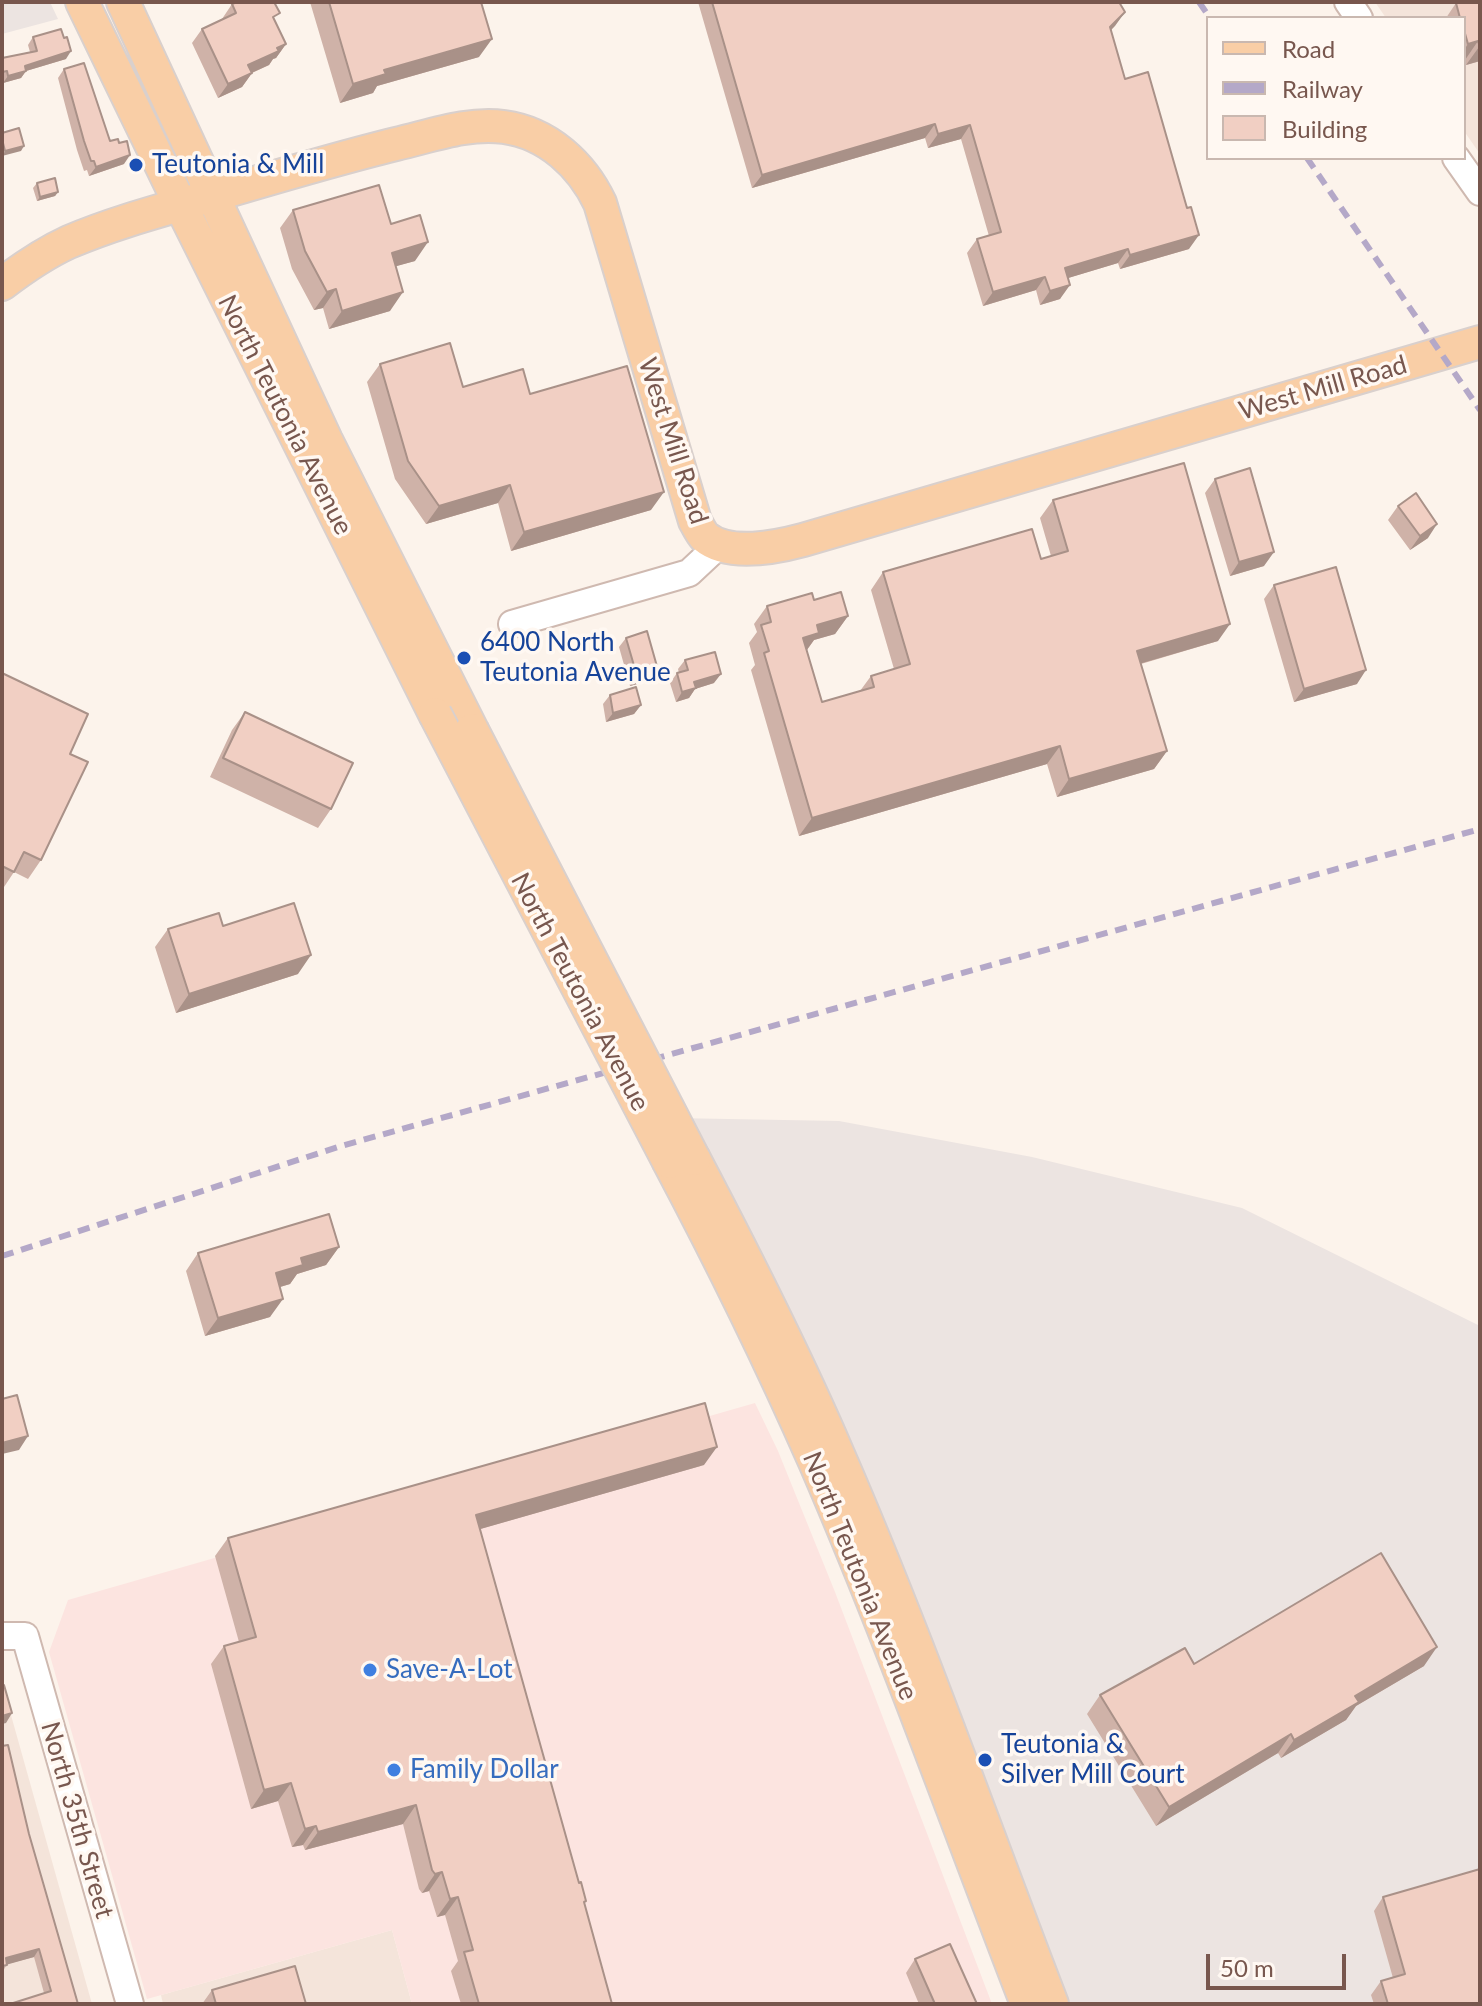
<!DOCTYPE html>
<html>
<head>
<meta charset="utf-8">
<style>
  body { margin:0 }
  #map { position:relative; width:1482px; height:2006px; overflow:hidden; background:#fcf3eb; font-family:Lato,sans-serif }
  canvas { display:block }
  .frame { position:absolute; inset:0; border:4px solid #78574e; pointer-events:none }
  .legend { position:absolute; left:1206px; top:16px; width:260px; height:144px; box-sizing:border-box; background:#fff8f2; border:2px solid #c9b8b0; margin:0; padding:10px 14px; list-style:none; font-size:24px; color:#78574e }
  .legend li { display:flex; align-items:center; gap:16px; height:40px }
  .legend b { width:40px; border:2px solid #c9b8b0 }
  .scale { position:absolute; left:1206px; top:1954px; width:140px; height:36px; box-sizing:border-box; border:4px solid #78574e; border-top:0; padding-left:10px; font-size:24px; line-height:28px; white-space:nowrap; color:#78574e; -webkit-text-stroke:6px #fff8f2; paint-order:stroke }
</style>
</head>
<body>
<div id="map">
<canvas width="1482" height="2006"></canvas>
<div class="frame"></div>
<ul class="legend">
<li><b style="height:10px;background:#f9cea6"></b>Road</li>
<li><b style="height:10px;background:#b4a8c8"></b>Railway</li>
<li><b style="height:22px;background:#f1cfc3"></b>Building</li>
</ul>
<div class="scale">50 m</div>
</div>
<script>
const g = document.querySelector('canvas').getContext('2d');
g.lineJoin = 'round';
function fillPath(path, color) { g.fillStyle = color; g.fill(path, 'evenodd'); }
function trace(path, color, width, dash) { g.strokeStyle = color; g.lineWidth = width; g.lineCap = dash ? 'butt' : 'round'; g.setLineDash(dash || []); g.stroke(path); }
function write(font, color, halo, rows, align = 'center') {
  g.font = font + ' Lato,sans-serif'; g.lineWidth = 7; g.setLineDash([]); g.textBaseline = 'middle'; g.strokeStyle = halo; g.fillStyle = color; for (const [text, x, y, turn = 0] of rows) {
    g.save(); g.translate(x, y); g.rotate((+turn || 0) * Math.PI / 180); g.textAlign = isNaN(turn) ? turn : align; if (halo) g.strokeText(text, 0, 0); g.fillText(text, 0, 0); g.restore();
  }
}
const residential = new Path2D(`
  M1375,2H1480V154L1464,131V18H1386Z
  M2,1683L92,2004H2Z
  M392,1930L412,2004H163L161,1995Z`);
const commercial = new Path2D(`
  M755,1403L778,1451L835,1592L992,2004H412L392,1930L147,1999L49,1652L68,1600Z`);
const industrial = new Path2D(`
  M2,2H50L58,19L2,34Z
  M673,1118L839,1121L1032,1157L1242,1208L1480,1326V2004H1052Z`);
const minor = new Path2D(`
  M1348,2L1359,18
  M1456,158L1480,192
  M512,624L689,573L720,544
  M2,1636H25L130,2004`);
const major = new Path2D(`
  M82,2L180,204L435,714
  M123,2L326,440L472,730
  M2,284C23,268 45,253 69,242C116,222 166,209 214,195C275,177 335,159 396,144C431,136 468,122 504,127C548,133 582,165 600,203L695,521C698,526 701,533 705,537C729,557 777,547 803,540L1480,342
  M694,1159C745,1256 794,1352 837,1452C916,1633 981,1820 1052,2004
  M669,1162C721,1260 770,1360 815,1462C892,1640 957,1823 1027,2004`);
const rail = new Path2D(`
  M1199,2L1210,18
  M1307,158L1480,410
  M2,1256L341,1146L1480,829`);
const majorBridge = new Path2D(`
  M435,714L669,1162
  M472,730L694,1159`);
const wall = new Path2D(`
  M310,2H481L479,57L377,86L373,93L340,103Z
  M698,2H1119L1125,12L1111,30L1125,79L1189,249L1120,269L1118,263L1068,278L1060,299L1040,305L1036,290L983,306L967,253L977,239L989,236L961,139L928,148L925,138L752,188Z
  M1480,2V61L1466,65L1464,60V18H1446L1456,3Z
  M232,4L275,21L286,44L276,58L273,59L269,65L252,73L242,87L218,98L192,43L202,29L222,19Z
  M33,37L66,59L26,71L21,78L3,83L2,58L30,52L28,45Z
  M64,69L110,141L119,143L124,164L89,176L87,170L84,171L77,150L58,78Z
  M37,183L58,192L55,196L37,201L33,188Z
  M293,210L415,261L396,266L390,311L329,329L323,308L314,310L292,269L280,228Z
  M380,364L463,387L530,394L651,510L511,551L498,503L426,524L395,479L367,382Z
  M1215,479L1264,566L1230,576L1205,493Z
  M1053,500L1218,641L1141,664L1167,751L1154,769L1057,797L1047,764L799,836L751,670L755,665L749,643L757,632L754,624L767,606L814,600L848,616L835,634L814,640L807,650L822,702L860,691L871,676L894,669L871,590L883,572L1041,559L1051,556L1040,518Z
  M1398,506L1428,538L1410,550L1388,520Z
  M1274,585L1357,684L1294,702L1264,599Z
  M626,638L651,680L630,686L619,647Z
  M685,660L714,683L695,689L689,698L676,702L670,683L677,673H679L678,669Z
  M2,673L70,754L41,860L28,879L14,872L2,890Z
  M610,695L641,705L634,714L606,722L603,704Z
  M245,712L331,809L318,828L210,777L232,730Z
  M223,926L298,974L176,1013L155,947L168,929Z
  M339,1247L326,1265L297,1274L290,1284L280,1287L270,1317L205,1336L186,1271L198,1253Z
  M704,1465L480,1529L579,1883L586,1901L584,1904L612,2004H461L451,1971L458,1961L445,1915L437,1917L429,1891L422,1893L419,1889L403,1824L305,1850L303,1845L292,1847L278,1801L251,1809L211,1664L224,1646L239,1642L215,1556L228,1538Z
  M1194,1664L1424,1666L1356,1706L1346,1720L1281,1758L1278,1753L1156,1826L1087,1714L1100,1695Z
  M2,1746L29,1834L78,2004L44,1993L34,1957L7,1964L2,1973Z
  M1383,1897L1480,2004H1374L1371,1995L1381,1981L1393,1978L1374,1911Z
  M915,1959L977,2004H919L906,1973Z
  M212,1990L306,2004H202Z`);
const shadedWall = new Path2D(`
  M1125,12L1115,26L1100,41L1110,27Z
  M492,39L479,57L377,86L373,93L340,103L353,84L384,70Z
  M1478,41L1465,60H1464V50L1468,44Z
  M286,44L276,58L273,59L269,65L238,79L248,65Z
  M1479,47L1480,61L1466,65Z
  M71,51L66,59L26,71L21,78L3,83L8,76L25,66Z
  M252,73L242,87L218,98L228,84Z
  M935,124L925,138L752,188L762,175Z
  M970,125L961,139L928,148L938,134Z
  M24,146L21,151L2,156L5,151Z
  M130,155L124,164L89,176L96,167Z
  M58,192L55,196L37,201L40,197Z
  M1199,235L1189,249L1120,269L1130,255Z
  M428,242L415,261L379,271L392,253Z
  M1128,249L1118,263L1055,282L1065,268Z
  M1045,277L1036,290L983,306L993,292Z
  M1070,285L1060,299L1040,305L1050,291Z
  M336,289L323,308L314,310L327,292Z
  M403,292L390,311L329,329L342,311Z
  M510,485L498,503L426,524L439,506Z
  M664,492L651,510L511,551L524,532Z
  M1437,524L1428,538L1410,550L1420,536Z
  M1274,552L1264,566L1230,576L1239,562Z
  M848,616L835,634L814,640L806,651L803,638L817,625Z
  M1230,624L1218,641L1125,668L1137,651Z
  M658,670L651,680L630,686L637,676Z
  M1366,670L1357,684L1294,702L1304,689Z
  M721,674L714,683L695,689L689,698L676,702L682,692L694,682Z
  M641,705L634,714L606,722L613,713Z
  M1060,746L1047,764L799,836L812,818Z
  M1167,751L1154,769L1057,797L1069,779Z
  M311,955L298,974L176,1013L189,994Z
  M339,1247L326,1265L297,1274L290,1284L263,1292L276,1273L301,1258Z
  M283,1299L270,1317L205,1336L218,1318Z
  M28,1436L19,1450L2,1454V1443Z
  M717,1447L704,1465L463,1534L476,1515Z
  M1437,1647L1424,1666L1356,1706L1346,1720L1281,1758L1294,1740L1355,1696Z
  M12,1713L6,1723L2,1724V1716Z
  M1291,1734L1278,1753L1156,1826L1169,1807Z
  M291,1783L278,1801L251,1809L264,1790Z
  M416,1805L403,1824L305,1850L318,1832Z
  M316,1826L303,1845L292,1847L305,1829Z
  M442,1872L429,1891L422,1893L435,1874Z
  M458,1897L445,1915L437,1917L450,1899Z
  M39,1949L34,1957L2,1966L6,1958Z`);
const building = new Path2D(`
  M237,2H274L280,13L273,17L286,44L277,48L279,51L248,65L252,73L228,84L202,29L236,13L232,4Z
  M329,2H481L492,39L384,70L386,74L353,84Z
  M712,2H1119L1125,12L1110,27L1125,79L1148,72L1187,208L1191,207L1199,235L1130,255L1128,249L1065,268L1070,285L1050,291L1045,277L993,292L977,239L1001,232L970,125L938,134L935,124L762,175Z
  M1461,2H1480V47L1478,41L1468,44L1464,30V18H1460L1456,3Z
  M61,29L64,38L67,37L71,51L25,66L26,71L8,76L7,71L2,72V58L37,51L33,37Z
  M84,63L110,141L118,139L119,143L127,141L130,155L96,167L94,161H91L84,141L64,69Z
  M19,128L24,146L5,151L2,139V133Z
  M55,178L58,192L40,197L37,183Z
  M379,185L391,224L420,215L428,242L392,253L403,292L342,311L336,289L327,292L305,251L293,210Z
  M450,343L463,387L523,369L530,394L627,366L664,492L524,532L510,485L439,506L408,461L380,364Z
  M1184,463L1230,624L1137,651L1167,751L1069,779L1060,746L812,818L764,653L769,651L761,625L771,622L767,606L812,593L814,600L841,592L848,616L817,625L819,633L803,638L822,702L874,687L871,676L910,664L883,572L1032,529L1041,559L1068,551L1053,500Z
  M1250,468L1274,552L1239,562L1215,479Z
  M1416,493L1437,524L1420,536L1398,506Z
  M1336,567L1366,670L1304,689L1274,585Z
  M647,631L658,670L637,676L626,638Z
  M715,652L721,674L694,682L696,688L682,692L677,673L688,670L685,660Z
  M2,673L88,714L70,754L88,762L41,860L24,852L14,872L2,866Z
  M636,687L641,705L613,713L610,695Z
  M245,712L353,763L331,809L223,758Z
  M294,903L311,955L189,994L168,929L219,913L223,926Z
  M329,1214L339,1247L301,1258L303,1265L276,1273L283,1299L218,1318L198,1253Z
  M17,1395L28,1436L2,1443V1399Z
  M705,1403L717,1447L476,1515L579,1883L581,1882L586,1901L584,1902L612,2004H479L464,1952L473,1950L458,1897L450,1899L442,1872L435,1874L432,1870L416,1805L318,1832L316,1826L305,1829L291,1783L264,1790L224,1646L256,1637L228,1538Z
  M1381,1553L1437,1647L1355,1696L1359,1702L1294,1740L1291,1734L1169,1807L1100,1695L1185,1648L1194,1664Z
  M2,1685H4L12,1713L2,1716Z
  M8,1745L29,1834L78,2004H10L51,1991L39,1949L6,1958L7,1965L2,1966V1746Z
  M1480,1869V2004H1388L1381,1981L1405,1974L1383,1897Z
  M950,1944L977,2004H935L915,1959Z
  M295,1966L306,2004H216L212,1990Z`);
const markers = [
  [136,165,8,"#1a4fb4"],
  [464,658,8,"#1a4fb4"],
  [370,1670,8,"#3f7fe0"],
  [985,1760,8,"#1a4fb4"],
  [394,1770,8,"#3f7fe0"]
];
const transitNames = [
  ["Teutonia & Mill",152,165],
  ["6400 North",480,643],
  ["Teutonia Avenue",480,673],
  ["Teutonia &",1001,1745],
  ["Silver Mill Court",1001,1775]
];
const streetNames = [
  ["West Mill Road",1323,388,-16],
  ["North Teutonia Avenue",285,415,63],
  ["West Mill Road",673,441,72],
  ["North Teutonia Avenue",580,992,62],
  ["North Teutonia Avenue",860,1576,68],
  ["North 35th Street",77,1820,74]
];
const shopNames = [
  ["Save-A-Lot",386,1670],
  ["Family Dollar",410,1770]
];
fillPath(residential, '#f4e4da');
fillPath(commercial, '#fce4e0');
fillPath(industrial, '#ece4e1');
trace(minor, '#cfb9b0', 30);
trace(major, '#d9d0cd', 36);
trace(minor, '#fff', 26);
trace(major, '#f9cea6', 32);
trace(rail, '#b4a8c8', 6, [12, 8]);
trace(majorBridge, '#d9d0cd', 36, []);
trace(majorBridge, '#f9cea6', 32);
fillPath(wall, '#cfb2a8');
fillPath(shadedWall, '#a99188');
fillPath(building, '#f1cfc3');
trace(building, '#a99188', 2);
for (const [x, y, r, color] of markers) { const dot = new Path2D(); dot.arc(x, y, r, 0, 2 * Math.PI); g.fillStyle = color; g.fill(dot); trace(dot, '#fff8f2', 3); }
write('26px', '#164399', '#fff8f2', transitNames, 'left');
write('26px', '#78574e', '#fff8f2', streetNames);
write('26px', '#366cbe', '#fff8f2', shopNames, 'left');
</script>
</body>
</html>
